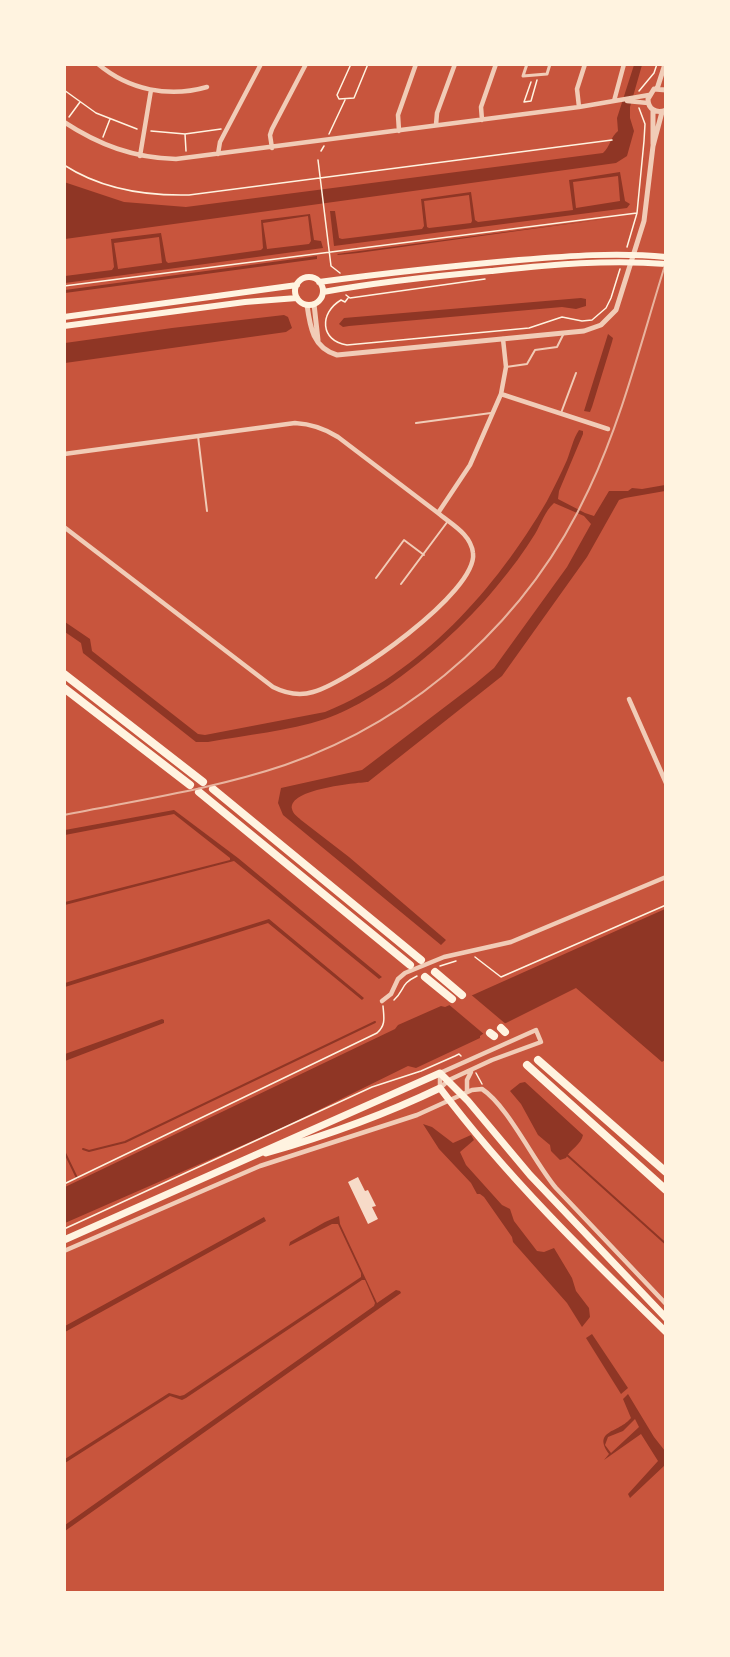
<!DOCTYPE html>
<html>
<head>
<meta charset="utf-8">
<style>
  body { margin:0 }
  #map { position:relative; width:730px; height:1657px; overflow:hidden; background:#c8553d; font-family:"Source Serif 4",serif }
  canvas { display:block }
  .frame { position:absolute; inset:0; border:66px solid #fff3e0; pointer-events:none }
</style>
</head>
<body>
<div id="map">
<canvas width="730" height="1657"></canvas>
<div class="frame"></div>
</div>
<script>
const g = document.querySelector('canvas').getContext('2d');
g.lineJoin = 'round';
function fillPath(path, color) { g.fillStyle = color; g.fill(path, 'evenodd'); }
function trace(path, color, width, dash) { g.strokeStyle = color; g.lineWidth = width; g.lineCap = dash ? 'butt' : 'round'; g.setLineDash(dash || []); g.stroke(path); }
const water = new Path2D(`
  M634,65H642L630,107V118L634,131L627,156L616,163L65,239L64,182L124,202L186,207L603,153C610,147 611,136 618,131L617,118Z
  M620,172L625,201L630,204L627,208L334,246L330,211H335L339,238L342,239L422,229L424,226L421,199L471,192L475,220L478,222L573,210L569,180ZM618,176L620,201L576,208L573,182ZM469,195L472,221L471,223L429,228L427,227L424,201Z
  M310,214L314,240L321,241L323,248L65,283V276L112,270L114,267L111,239L161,233L166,261L168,263L261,250L263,248L261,220ZM308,216L311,241L309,244L267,249L263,223ZM159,237L162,263L118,269L114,243Z
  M619,217L358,253L338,255L337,254Z
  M317,256V259L65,293V290Z
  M581,298L586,299V306L576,309L562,307L349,326L343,327L339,324L344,318Z
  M284,315L288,317L292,328L286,332L65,363V343L172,328Z
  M608,334L613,338L612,342L592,407L590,412L584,411Z
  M579,430L583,431V434L559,491L558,499L585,513L594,516L609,491H628L632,488L642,489L665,485V491L625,498L619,500L587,557L502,676L368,782C355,783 288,789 292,809C293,814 298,817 301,820L349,857L446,940L441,945L283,815L278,803L281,788L362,770L475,684L494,668L567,567L591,524L584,516L554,503C545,511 541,524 535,534C524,552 511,569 497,586C458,634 384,699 325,719C288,731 246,735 208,742H196L83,653L81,643L65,632V622L90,639L92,651L198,734L205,735L325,712C421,673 496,589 547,501C554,487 561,474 567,460C571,450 573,439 579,430Z
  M174,810L238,858L382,977L379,979L234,861L65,905V902L230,860V858L174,814L65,835V830Z
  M665,909L666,1059L662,1062L576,988L506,1023L490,1029L480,1036V1038L416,1068L408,1066L282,1128L65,1223V1187L86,1177L395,1029L398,1025L441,1006L445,1007L475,994Z
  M269,919L364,998L362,1000L268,923L65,987V983Z
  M162,1019L164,1020V1023L65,1061V1054Z
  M525,1082L583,1135C581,1145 570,1149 566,1158L560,1160L551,1151L550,1145L538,1135L521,1104L510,1091L520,1083Z
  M423,1124L432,1127L453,1143L471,1135L474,1140L460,1152L466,1165L502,1205L510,1209L514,1221L537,1251L544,1252L554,1248L572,1278L576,1291L589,1308L590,1317L582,1327L567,1303L513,1242L512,1237L484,1197L480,1194H477L471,1183L439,1149Z
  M339,1216L340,1224L377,1303L396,1290L400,1291L401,1293L65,1531V1525L374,1306L375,1303L365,1280H362L186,1398L182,1400L170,1396L65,1463V1459L169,1393L180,1396L184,1395L361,1277V1273L338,1224H332L289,1246L290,1242L325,1222Z
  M264,1217L266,1221L65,1332V1326Z
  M592,1334L628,1388L621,1394L586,1338Z
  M628,1394L654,1437L665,1451V1465L630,1498L628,1494L658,1461L641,1434L604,1460L609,1454C592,1430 619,1433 631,1418L623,1399ZM635,1419L639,1427L611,1453L605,1445L608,1437L623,1431Z`);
const pier = new Path2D(`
  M469,993L507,1025L485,1035L447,1003Z`);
const stream = new Path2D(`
  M83,1149L89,1151L125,1142L375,1022
  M64,1151L77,1178
  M567,1155L666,1244`);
const building = new Path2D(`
  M358,1177L365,1191L368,1190L376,1206L372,1207L378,1219L368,1224L348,1182Z`);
const path = new Path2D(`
  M351,64L337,95L339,99L354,98L368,64
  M531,82L524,102L531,101L537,80
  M64,90L96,113L137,129
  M639,91L654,73L657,64
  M69,117L80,102
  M151,131L185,134L221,129
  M185,134L186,151
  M329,134L345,100
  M103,137L110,119
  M321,151L324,146
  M318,160L331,266L340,273
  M64,165C101,189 147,196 189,195L612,140
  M627,247L637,213L644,141L645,124L639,108
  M64,286L637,213
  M346,295L350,298L485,279
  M348,298L345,302L341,300C319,313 320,341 347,345L529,328L562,317L582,321L592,320L606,308L611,298L620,269
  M475,957L501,977L666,905
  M440,966L456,961
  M394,1000C405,990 400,984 417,976
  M476,1073L482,1084
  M64,1184L377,1033C386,1025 384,1018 383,1006
  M64,1229L372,1087L421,1071L455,1056L459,1054L461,1056`);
const service = new Path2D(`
  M506,367L527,364L535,350L557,347L564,333
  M561,413L576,373
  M416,423L491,413
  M198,436L207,511
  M376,578L404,540L424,555
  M401,584L448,521`);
const pedestrian = new Path2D(`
  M527,64L523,76L547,74L550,64`);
const minor = new Path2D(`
  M98,64C129,90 169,98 207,87
  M614,101L624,64
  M627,101L648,103
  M579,107L577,89L585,64
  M482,120L481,107L496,64
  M64,122C99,145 134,158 176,159L579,107L649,95
  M436,125L437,113L455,64
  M399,131L398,115L416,64
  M272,148L270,135L272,129L306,64
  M218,154L220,142L261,64
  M140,156L151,90
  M501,394L608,429
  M64,454L295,423C312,424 324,428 338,437L438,513L470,465L501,394L506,367L503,339
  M64,527L273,687C285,693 300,696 313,692C349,682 478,592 473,553C471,534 451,524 438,513
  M629,699L666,783
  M382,1001L391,994L398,979L405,973L444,957L511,942L666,877
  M536,1030L541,1042L492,1060L449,1080L440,1088V1073Z
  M467,1092V1080L471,1072
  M64,1251L260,1166L417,1115L472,1090L482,1089C508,1106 534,1162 556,1188L666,1304`);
const tertiary = new Path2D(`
  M657,89L665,64
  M666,90L654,89L648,99C648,109 656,114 666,110
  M653,110V144
  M314,304L318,340
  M307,305C310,327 313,348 337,355L584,331L601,325L616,310L644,221L653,146L662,112`);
const secondary = new Path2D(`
  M295 291a14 14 0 1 1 28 0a14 14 0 1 1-28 0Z
  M319,282C386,273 452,266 519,260C568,256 617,252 666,257
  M323,292C378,282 435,276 491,271C550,265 607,259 666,264
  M64,317L297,285
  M64,326L245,302L297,298`);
const primary = new Path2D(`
  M266,1153C325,1136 384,1115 440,1088C506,1176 587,1255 666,1332
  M64,1240L440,1073L468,1101L530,1175L666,1318`);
const trunk = new Path2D(`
  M64,674L203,782
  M64,688L190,785
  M213,789L421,960
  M199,792L410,965
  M435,972L462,995
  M425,977L452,999
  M501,1028L505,1032
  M490,1033L494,1036
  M538,1060L666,1172
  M527,1065L666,1190`);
const rail = new Path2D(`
  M64,815C138,800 214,789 285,765C418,719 530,617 589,489C623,417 642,338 666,262`);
fillPath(water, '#8f3625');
fillPath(pier, '#c8553d');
trace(stream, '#8f3625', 2);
fillPath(building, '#f7dbc8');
trace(path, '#fff3e0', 1.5);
trace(service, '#f1ccb7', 2);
trace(pedestrian, '#f1ccb7', 3);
trace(minor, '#f1ccb7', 4.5);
trace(tertiary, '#f1ccb7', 5);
trace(secondary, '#fff3e0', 6);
trace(primary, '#fff3e0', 7);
trace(trunk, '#fff3e0', 8);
trace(rail, '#e9b49f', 2);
</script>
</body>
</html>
